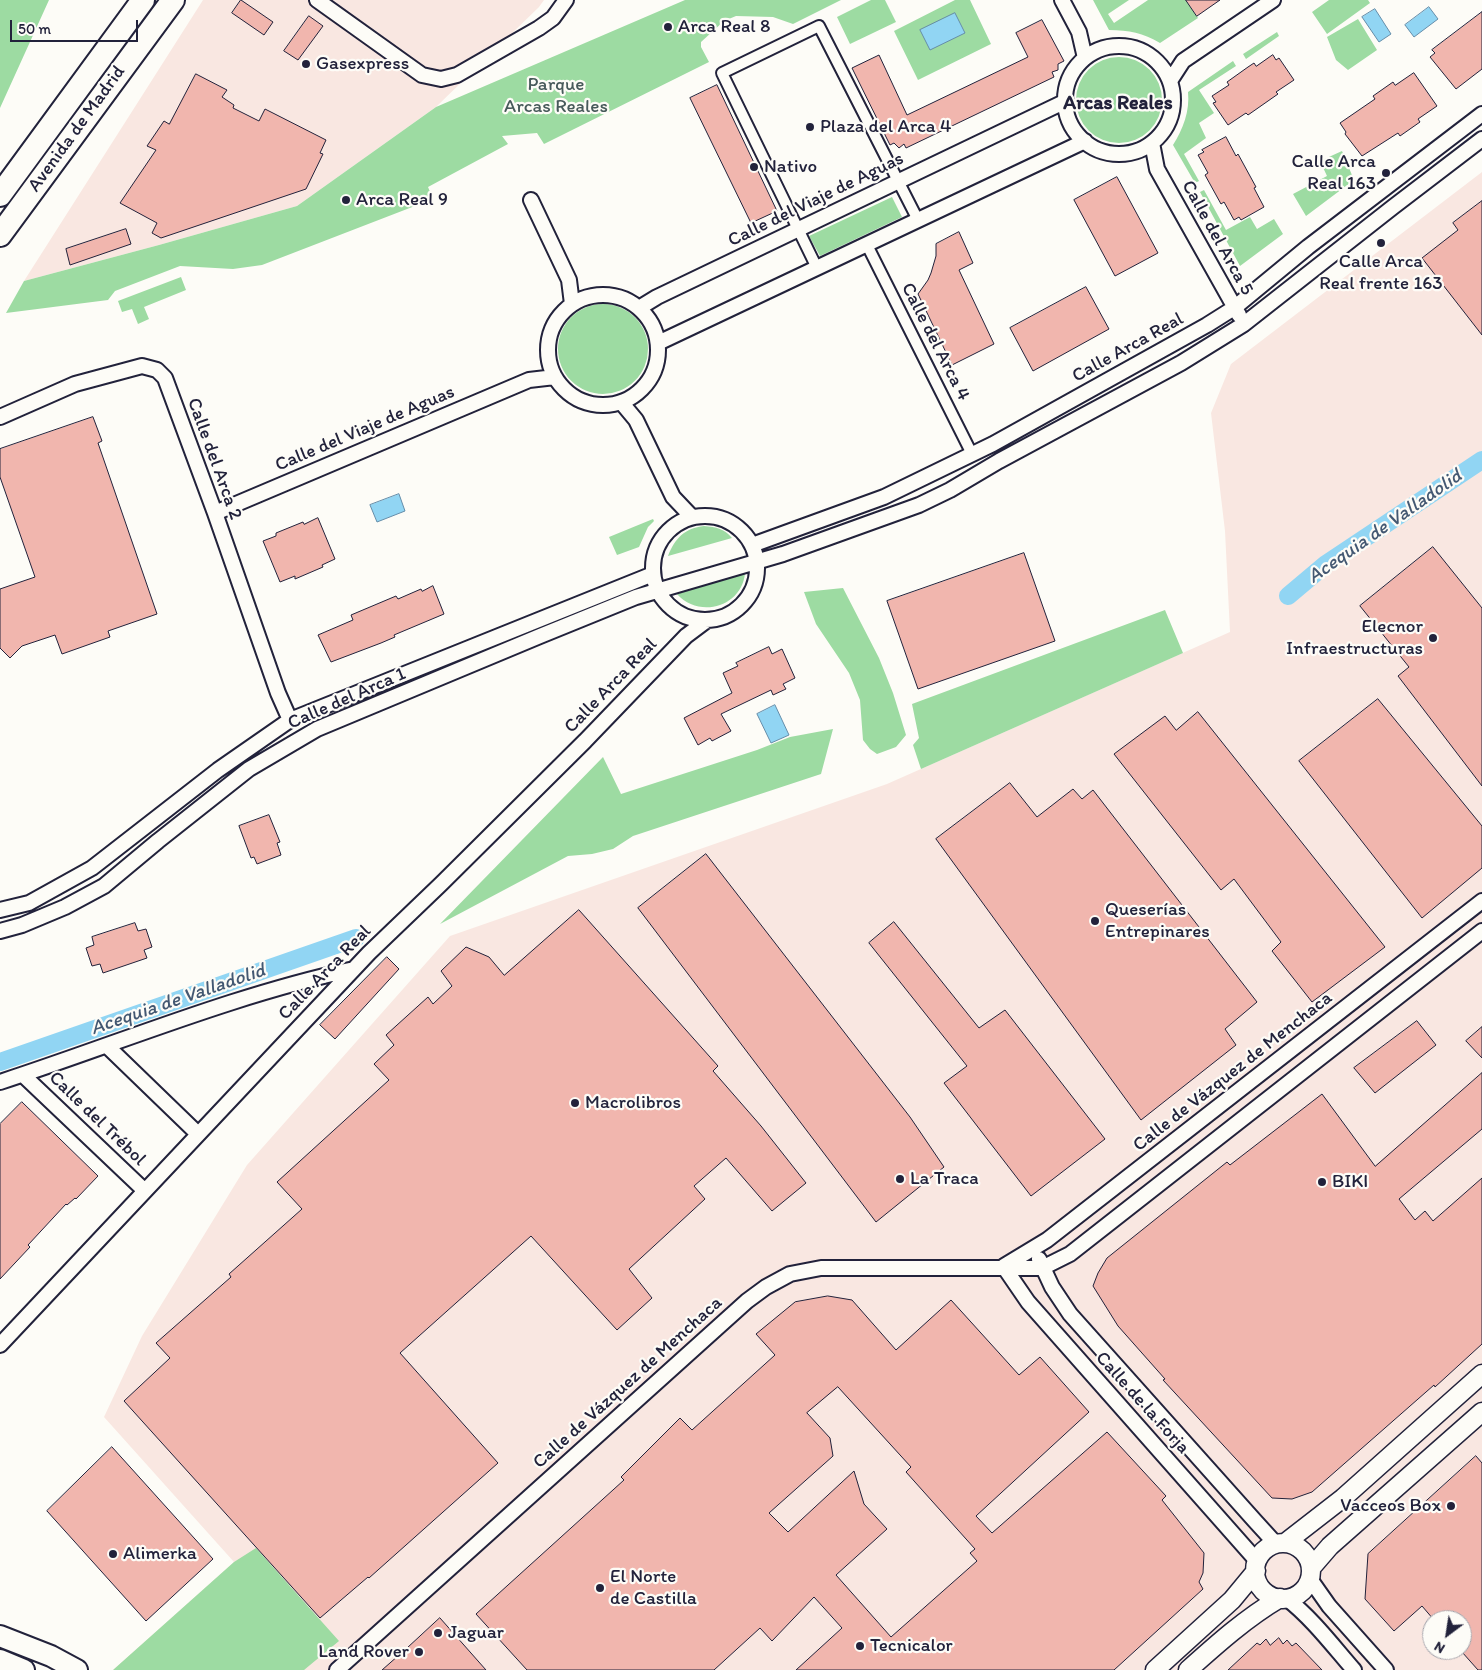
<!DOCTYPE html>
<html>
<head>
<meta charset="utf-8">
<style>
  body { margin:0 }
  #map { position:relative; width:1482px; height:1670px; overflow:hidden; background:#fdfcf7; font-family:Itim,sans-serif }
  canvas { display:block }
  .north { position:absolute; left:1422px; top:1610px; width:50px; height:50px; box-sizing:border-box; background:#fdfcf7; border:1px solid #a5a5ac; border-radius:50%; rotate:211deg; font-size:14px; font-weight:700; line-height:20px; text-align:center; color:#22223b }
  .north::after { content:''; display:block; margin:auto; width:18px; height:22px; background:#22223b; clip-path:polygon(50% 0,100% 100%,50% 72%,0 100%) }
  .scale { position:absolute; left:10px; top:20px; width:128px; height:22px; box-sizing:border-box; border:2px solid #22223b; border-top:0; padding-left:6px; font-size:15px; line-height:18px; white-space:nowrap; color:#22223b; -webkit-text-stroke:4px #fdfcf7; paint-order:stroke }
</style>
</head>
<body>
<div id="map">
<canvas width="1482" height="1670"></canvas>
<div class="north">N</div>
<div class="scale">50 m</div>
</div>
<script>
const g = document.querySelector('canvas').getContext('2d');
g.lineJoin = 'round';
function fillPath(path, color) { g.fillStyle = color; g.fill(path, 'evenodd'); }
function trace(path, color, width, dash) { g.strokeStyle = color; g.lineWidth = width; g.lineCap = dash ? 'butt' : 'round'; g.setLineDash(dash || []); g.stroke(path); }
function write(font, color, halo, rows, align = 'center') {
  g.font = font + ' Itim,sans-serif'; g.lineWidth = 4.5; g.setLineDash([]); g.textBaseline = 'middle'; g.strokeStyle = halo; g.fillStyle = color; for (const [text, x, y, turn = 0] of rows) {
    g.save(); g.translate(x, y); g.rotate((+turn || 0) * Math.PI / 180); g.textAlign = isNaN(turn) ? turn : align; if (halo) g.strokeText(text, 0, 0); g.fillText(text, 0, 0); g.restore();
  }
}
const built = new Path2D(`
  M203,0H544L539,7L436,107L297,206L159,245L24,281Z
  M1482,172V1670H113L234,1562L104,1417L142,1336L247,1165L450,936L887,784L1230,632L1225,531L1211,413L1231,364ZM1432,1620H1462V1650H1432Z`);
const green = new Path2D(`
  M0,0H49L0,108Z
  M685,0H841L793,24L773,17L736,16L724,21L701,42V47L709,62L544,144L537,133L502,136L508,144L428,187L433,199L262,265L233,269L180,266L115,291L108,300L6,313L24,281L159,245L297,206L436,107Z
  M871,0H885L896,22L850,44L837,17Z
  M955,0H970L991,44L918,80L894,31Z
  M1093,0H1129L1108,14L1114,23L1148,0H1186L1198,18L1160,43C1143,33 1129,30 1109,30Z
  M1329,0H1368L1370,3L1327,34L1312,12Z
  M1358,19L1377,50L1348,70L1336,60L1327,37Z
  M1277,32L1279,36L1246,59L1243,54Z
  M1076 100a43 43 0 1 1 86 0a43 43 0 1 1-86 0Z
  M1233,61L1236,66L1199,90L1214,113L1199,123L1206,138L1184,154L1199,181L1195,183L1173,145C1183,129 1190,111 1188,92Z
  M1342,151L1354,180L1306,216L1293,194L1327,176L1320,161Z
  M1204,190L1226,230L1250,217L1257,229L1274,219L1283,234L1240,266L1200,192Z
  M892,197L902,217L820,256L809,236Z
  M181,277L186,290L144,307L149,319L138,324L132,309L122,312L118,301Z
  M558 349a45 45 0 1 1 90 0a45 45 0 1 1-90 0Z
  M653,519L654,521L648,527L639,547L617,555L609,537Z
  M704,526C716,527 725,529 732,538L668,556C675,538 685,528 704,526Z
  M745,573C742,607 699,619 677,594Z
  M843,588L879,658L893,693L906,735L896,747L877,754L870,749L863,740L860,700L849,673L816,624L804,592Z
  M1165,610L1183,653L921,769L913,745L919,738L912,704Z
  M833,729L821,774L633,836L613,849L592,854L568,856L440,924L603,757L621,794L757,750L790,737Z
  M256,1548L339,1641L304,1670H113L234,1562Z`);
const water = new Path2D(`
  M1429,7L1438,19L1414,37L1405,25Z
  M1375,9L1391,34L1379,42L1362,17Z
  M955,13L965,33L930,50L920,30Z
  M399,494L405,511L377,522L370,505Z
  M775,705L789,735L771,743L757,714Z`);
const canal = new Path2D(`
  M1288,596L1326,564L1482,460
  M0,1062L356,938`);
const building = new Path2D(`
  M241,0L273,22L264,35L232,13Z
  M1186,0H1220L1197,16Z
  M1482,12V69L1456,89L1430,57L1435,53L1432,50Z
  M309,16L323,26L298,60L284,51Z
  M1042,20L1064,61L1058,64V70L1052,72L1054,77L906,148L904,144L899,148L894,143L890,145L852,68L879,55L907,115L1028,57L1016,33Z
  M1273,55L1276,60L1279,58L1294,80L1276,92L1278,94L1248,115L1246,113L1228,125L1213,103L1216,102L1212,96L1229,85L1227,82L1248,67L1254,63L1256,66Z
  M1414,73L1437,106L1418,119L1420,122L1400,136L1398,133L1362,156L1345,134L1346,132L1340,123L1375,99L1373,96L1393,82L1395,85Z
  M196,74L227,90L222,97L234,105L233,108L259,121L265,109L326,140L320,153L323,154L306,189L161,238L152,233L157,223L120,203L156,150L147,146L164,121L169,124Z
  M717,85L777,211L751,223L690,98Z
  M1226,137L1236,156L1238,154L1256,187L1254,188L1264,207L1241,220L1239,217L1234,220L1224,202L1221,204L1205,175L1208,173L1198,155L1204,152L1202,150Z
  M1117,177L1158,253L1115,276L1074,200Z
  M1482,201V335L1422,258L1458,230L1453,223Z
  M126,229L131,244L70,265L66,249Z
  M959,232L973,263L959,270L994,344L952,365L918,294L928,280L931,273L936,256V244Z
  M1086,287L1109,329L1033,371L1010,328Z
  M93,417L102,441L98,443L157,614L108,631L110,637L62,654L55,635L22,646L10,658L0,648V589L35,577L0,477V449Z
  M318,518L335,559L322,565L323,567L295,579V576L280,582L263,541L276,536V533L303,522L304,524Z
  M1433,547L1482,608V786L1398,676L1409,667L1360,606Z
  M1024,553L1055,641L918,689L887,601Z
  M433,586L444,614L394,635L395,637L381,643L331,662L318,635L353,620L351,615L396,596L398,599L421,589L422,591Z
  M769,647L772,654L782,649L795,678L783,684L786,689L773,695L771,690L721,714L731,731L712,741L710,738L698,745L684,718L732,693L723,673L738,666L736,663Z
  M1378,699L1482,826V868L1422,918L1299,761Z
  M1198,712L1385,947L1312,1002L1272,951L1281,942L1234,879L1221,890L1114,754L1165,716L1176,730Z
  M1010,783L1037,817L1073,789L1082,799L1093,790L1257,1002L1225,1029L1236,1045L1141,1120L936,839Z
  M269,815L280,842L277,843L281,855L257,864L254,857L251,858L239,826Z
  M706,854L910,1117L944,1167L876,1222L638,908Z
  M579,910L718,1066L713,1071L761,1126L806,1183L772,1211L726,1158L694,1186L705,1199L629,1269L652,1298L617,1330L531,1236L400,1353L498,1463L369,1578L368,1577L320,1618L124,1401L170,1358L156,1343L231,1277L229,1274L302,1209L277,1182L389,1080L374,1064L394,1045L386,1035L428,997L433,1004L452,986L441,971L466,947L489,957L504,975Z
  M894,922L979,1028L1005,1010L1105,1139L1031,1196L944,1083L967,1066L869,943Z
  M135,923L138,931L146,929L152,947L144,950L147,958L103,973L100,964L92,966L86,948L94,945L92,937Z
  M387,957L399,969L335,1039L320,1025Z
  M1417,1021L1436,1045L1375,1093L1354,1068Z
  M1482,1027V1058L1466,1041Z
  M1482,1073V1129L1399,1199L1415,1220L1425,1211L1433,1221L1482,1178V1344L1435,1387L1434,1385L1312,1492L1292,1499L1272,1498L1163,1380L1165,1379L1118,1326L1093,1286L1098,1273L1107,1258L1227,1162L1230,1165L1322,1094L1375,1166Z
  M22,1102L98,1176L76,1199L75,1198L67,1205L66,1204L28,1245L30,1247L0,1279V1124Z
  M828,1296L852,1300L896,1350L951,1300L1019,1375L1040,1357L1089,1412L976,1516L992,1533L1107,1432L1166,1496L1162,1500L1204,1553L1203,1573L1199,1582L1203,1589L1114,1670H796L842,1628L814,1597L772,1641L760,1628L714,1670H527L476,1614L624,1480L621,1477L680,1418L692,1430L775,1355L756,1334L795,1302ZM838,1387L911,1467L906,1472L975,1549L970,1553L977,1561L891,1637L836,1575L887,1529L864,1504L854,1471L788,1532L769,1513L833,1456L830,1438L807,1413Z
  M112,1447L213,1559L146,1621L47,1511Z
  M1476,1456L1482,1463V1670H1478L1462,1652V1620H1434L1422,1606L1394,1631L1365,1599L1368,1554Z
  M440,1618L486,1670H382L407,1648Z
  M1279,1638L1283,1644L1287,1640L1292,1646L1296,1643L1322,1670H1228L1257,1643L1260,1645L1266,1639L1270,1645Z`);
const pedestrian = new Path2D(`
  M867,245L972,454
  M817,268L722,73L819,26L918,220`);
const minor = new Path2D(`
  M317,0L422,75L441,79L457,75L539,28L553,18L566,0
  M1062,0L1079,32L1085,58
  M1065 100a54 54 0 1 1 108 0a54 54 0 1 1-108 0Z
  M1170,81L1183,61L1273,0
  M1152,143L1157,169L1239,315
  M531,200L569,280L572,304
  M548 350a55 55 0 1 1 110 0a55 55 0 1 1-110 0Z
  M639,308L657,297L1066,101
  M658,343L1085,141
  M621,402L636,420L673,497L692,517
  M0,417L75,384L142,366L157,370L165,378L215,513L278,693L290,720
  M215,513L529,380L555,377
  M653 568a52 52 0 1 1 104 0a52 52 0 1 1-104 0Z
  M752,545L884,497L993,444L1207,325L1234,308L1308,247L1482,114
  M0,910L29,903L92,868L218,770L290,720L653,574
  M0,931L22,925L65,907L104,886L158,841L249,769L317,729L540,636L636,597L783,554L919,505L950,490L999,461L1181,363L1244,324L1393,207L1482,139
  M107,1046L198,1134
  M23,1075L145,1191
  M0,1082C117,1044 233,995 354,969
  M1039,1259L1052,1287L1070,1314L1255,1521L1276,1544
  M1004,1266L1047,1240L1482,901
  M1004,1267L1028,1302L1257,1561
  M0,1345L369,953L441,884L585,741L686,636L706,621
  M1310,1579L1329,1606L1386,1670
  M1286,1598C1312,1618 1333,1646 1354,1670
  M337,1670L747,1301L766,1287L790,1274L821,1268H1042L1070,1254L1482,931`);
const tertiary = new Path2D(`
  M1285,1543L1343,1498L1482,1374
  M1255 1571a28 28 0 1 1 56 0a28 28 0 1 1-56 0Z
  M1311,1568L1330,1546L1482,1412
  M1155,1670L1232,1600L1256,1571
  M1188,1670C1217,1644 1246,1618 1280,1598`);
const secondary = new Path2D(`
  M0,1636L51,1656L77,1670
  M0,1660L24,1670`);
const primary = new Path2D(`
  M0,195L143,0
  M0,235L173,0`);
const markers = [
  [668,27,5,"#22223b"],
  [306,64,5,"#22223b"],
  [810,127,5,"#22223b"],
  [754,167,5,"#22223b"],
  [1386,173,5,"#22223b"],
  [346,200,5,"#22223b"],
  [1381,243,5,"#22223b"],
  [1433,638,5,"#22223b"],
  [1095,921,5,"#22223b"],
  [575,1103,5,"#22223b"],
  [900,1179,5,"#22223b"],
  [1322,1182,5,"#22223b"],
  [1451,1506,5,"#22223b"],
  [113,1554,5,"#22223b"],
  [600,1588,5,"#22223b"],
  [438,1633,5,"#22223b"],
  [860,1646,5,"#22223b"],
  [419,1652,5,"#22223b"]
];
const poiNames = [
  ["Arca Real 8",678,27],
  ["Gasexpress",316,64],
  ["Plaza del Arca 4",820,127],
  ["Calle Arca",1376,162,"right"],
  ["Real 163",1376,184,"right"],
  ["Nativo",764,167],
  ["Arca Real 9",356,200],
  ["Calle Arca",1381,262,"center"],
  ["Real frente 163",1381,284,"center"],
  ["Elecnor",1423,627,"right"],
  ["Infraestructuras",1423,649,"right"],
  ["Queserías",1105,910],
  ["Entrepinares",1105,932],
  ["Macrolibros",585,1103],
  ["La Traca",910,1179],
  ["BIKI",1332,1182],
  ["Vacceos Box",1441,1506,"right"],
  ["Alimerka",123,1554],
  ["El Norte",610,1577],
  ["de Castilla",610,1599],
  ["Jaguar",448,1633],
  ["Tecnicalor",870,1646],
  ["Land Rover",409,1652,"right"]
];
const parkNames = [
  ["Parque",556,85],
  ["Arcas Reales",556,107]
];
const streetNames = [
  ["Avenida de Madrid",77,129,-54],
  ["Calle del Viaje de Aguas",816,200,-26],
  ["Calle del Arca 5",1217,238,61],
  ["Calle del Arca 4",935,342,63],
  ["Calle Arca Real",1128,348,-29],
  ["Calle del Viaje de Aguas",365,429,-23],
  ["Calle del Arca 2",214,459,70],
  ["Calle Arca Real",611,686,-46],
  ["Calle del Arca 1",347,699,-24],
  ["Calle Arca Real",325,973,-46],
  ["Calle de Vázquez de Menchaca",1233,1072,-38],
  ["Calle del Trébol",97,1119,44],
  ["Calle de Vázquez de Menchaca",628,1383,-42],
  ["Calle de la Forja",1142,1403,48]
];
const neighbourhoodNames = [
  ["Arcas Reales",1118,104]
];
const waterNames = [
  ["Acequia de Valladolid",1385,527,-35],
  ["Acequia de Valladolid",178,1000,-19]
];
fillPath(built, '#f9e7e1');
fillPath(green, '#9ddba2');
fillPath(water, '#91d5f3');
trace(water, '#658da9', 1);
trace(canal, '#91d5f3', 18);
fillPath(building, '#f1b6ae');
trace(building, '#22223b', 1);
trace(pedestrian, '#22223b', 14);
trace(minor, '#22223b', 18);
trace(tertiary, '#22223b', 21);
trace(secondary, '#22223b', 24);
trace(primary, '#22223b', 26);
trace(pedestrian, '#fdfcf7', 10);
trace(minor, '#fdfcf7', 14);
trace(tertiary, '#fdfcf7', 18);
trace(secondary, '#fdfcf7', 20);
trace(primary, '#fdfcf7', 22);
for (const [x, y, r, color] of markers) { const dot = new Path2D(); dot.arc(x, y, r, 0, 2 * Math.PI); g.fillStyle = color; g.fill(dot); trace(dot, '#fdfcf7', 2); }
write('19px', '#22223b', '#fdfcf7', poiNames, 'left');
write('19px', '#475a5a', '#fdfcf7', parkNames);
write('19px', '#22223b', '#fdfcf7', streetNames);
write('bold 20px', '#22223b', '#fdfcf7', neighbourhoodNames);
write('italic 20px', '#435872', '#fdfcf7', waterNames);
</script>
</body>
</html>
